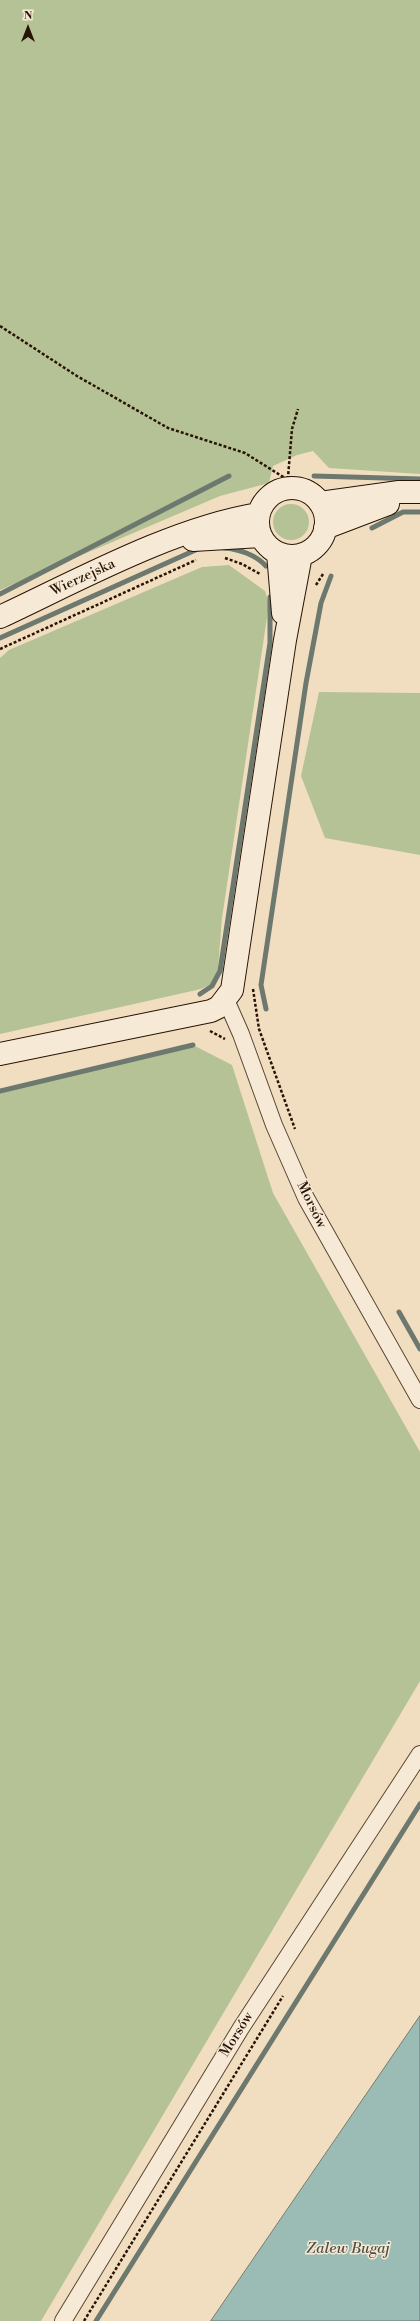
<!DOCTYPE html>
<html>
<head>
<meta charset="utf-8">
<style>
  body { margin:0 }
  #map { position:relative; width:420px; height:2321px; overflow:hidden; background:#f1dec0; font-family:"Libre Bodoni",serif }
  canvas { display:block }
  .north { position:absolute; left:8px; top:8px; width:40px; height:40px; -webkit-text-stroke:3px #f6ead6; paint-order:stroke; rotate:0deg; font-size:11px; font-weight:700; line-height:16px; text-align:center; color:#281304 }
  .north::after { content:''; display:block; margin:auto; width:14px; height:18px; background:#281304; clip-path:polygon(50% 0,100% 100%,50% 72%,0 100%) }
</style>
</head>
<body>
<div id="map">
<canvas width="420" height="2321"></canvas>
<div class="north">N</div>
</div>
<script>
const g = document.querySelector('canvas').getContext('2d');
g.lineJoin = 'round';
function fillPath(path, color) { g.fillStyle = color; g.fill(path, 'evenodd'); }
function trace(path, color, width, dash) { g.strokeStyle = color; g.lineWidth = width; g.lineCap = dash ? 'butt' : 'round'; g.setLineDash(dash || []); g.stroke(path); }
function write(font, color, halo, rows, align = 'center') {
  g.font = font + ' "Libre Bodoni",serif'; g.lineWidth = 3; g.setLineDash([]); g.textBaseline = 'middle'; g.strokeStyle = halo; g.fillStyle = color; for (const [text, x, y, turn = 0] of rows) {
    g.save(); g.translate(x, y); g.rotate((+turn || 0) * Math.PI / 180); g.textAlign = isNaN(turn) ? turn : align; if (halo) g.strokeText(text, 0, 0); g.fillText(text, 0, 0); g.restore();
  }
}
const green = new Path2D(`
  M0,0H420V474L329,468L313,451L297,455L273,466L269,483L220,496L0,590Z
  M273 522a18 18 0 1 1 36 0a18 18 0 1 1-36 0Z
  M229,565L265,591L269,604L222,918L217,981L201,989L0,1034V658L9,650L202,567Z
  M319,692L420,693V855L325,838L301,776Z
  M193,1045L232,1065L273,1193L420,1452V1681L41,2321H0V1091Z`);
const water = new Path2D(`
  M420,2016V2321H211Z`);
const stream = new Path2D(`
  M314,476L420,479
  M372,528L403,512H420
  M224,548C239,549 256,555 266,566
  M0,594L229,476
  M0,638L200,548
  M200,994L212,986L220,971L270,643V597
  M266,1009L261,985L306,683L321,603L331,576
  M0,1091L193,1045
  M399,1312L420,1349
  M96,2321L420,1804`);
const path = new Path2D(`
  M0,326L77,376L168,428L245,453L288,480
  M287,489L292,429L298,409
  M225,558L242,564L260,574
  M316,585L323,574
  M0,649L196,560
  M253,989L259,1029L295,1129
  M210,1031L225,1039
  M84,2321L283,1996`);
const street = new Path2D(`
  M226,1000L241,1034L274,1125L306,1198L420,1400
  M63,2321L241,2028L420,1754`);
const secondary = new Path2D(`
  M258 522a34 34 0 1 1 68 0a34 34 0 1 1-68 0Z
  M320,503L399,492H420
  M325,528L388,504
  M193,540L261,536
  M278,553L283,613
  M0,617C79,580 173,528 258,514
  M0,1054L211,1011L219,1007L232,990L285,640L301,555`);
const streetNames = [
  ["Wierzejska",83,578,-25],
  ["Morsów",311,1205,64],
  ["Morsów",237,2035,-58]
];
const waterNames = [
  ["Zalew Bugaj",348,2249]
];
fillPath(green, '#b5c296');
fillPath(water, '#9bbcb4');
trace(water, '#6d786e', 1);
trace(stream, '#6d786e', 5);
trace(street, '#5a4633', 18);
trace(secondary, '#281304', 24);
trace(path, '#281304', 2.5, [3, 2]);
trace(street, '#f6ead6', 16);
trace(secondary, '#f6ead6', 22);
write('14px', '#281304', '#f6ead6', streetNames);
write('italic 15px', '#504e42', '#f6ead6', waterNames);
</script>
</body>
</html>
